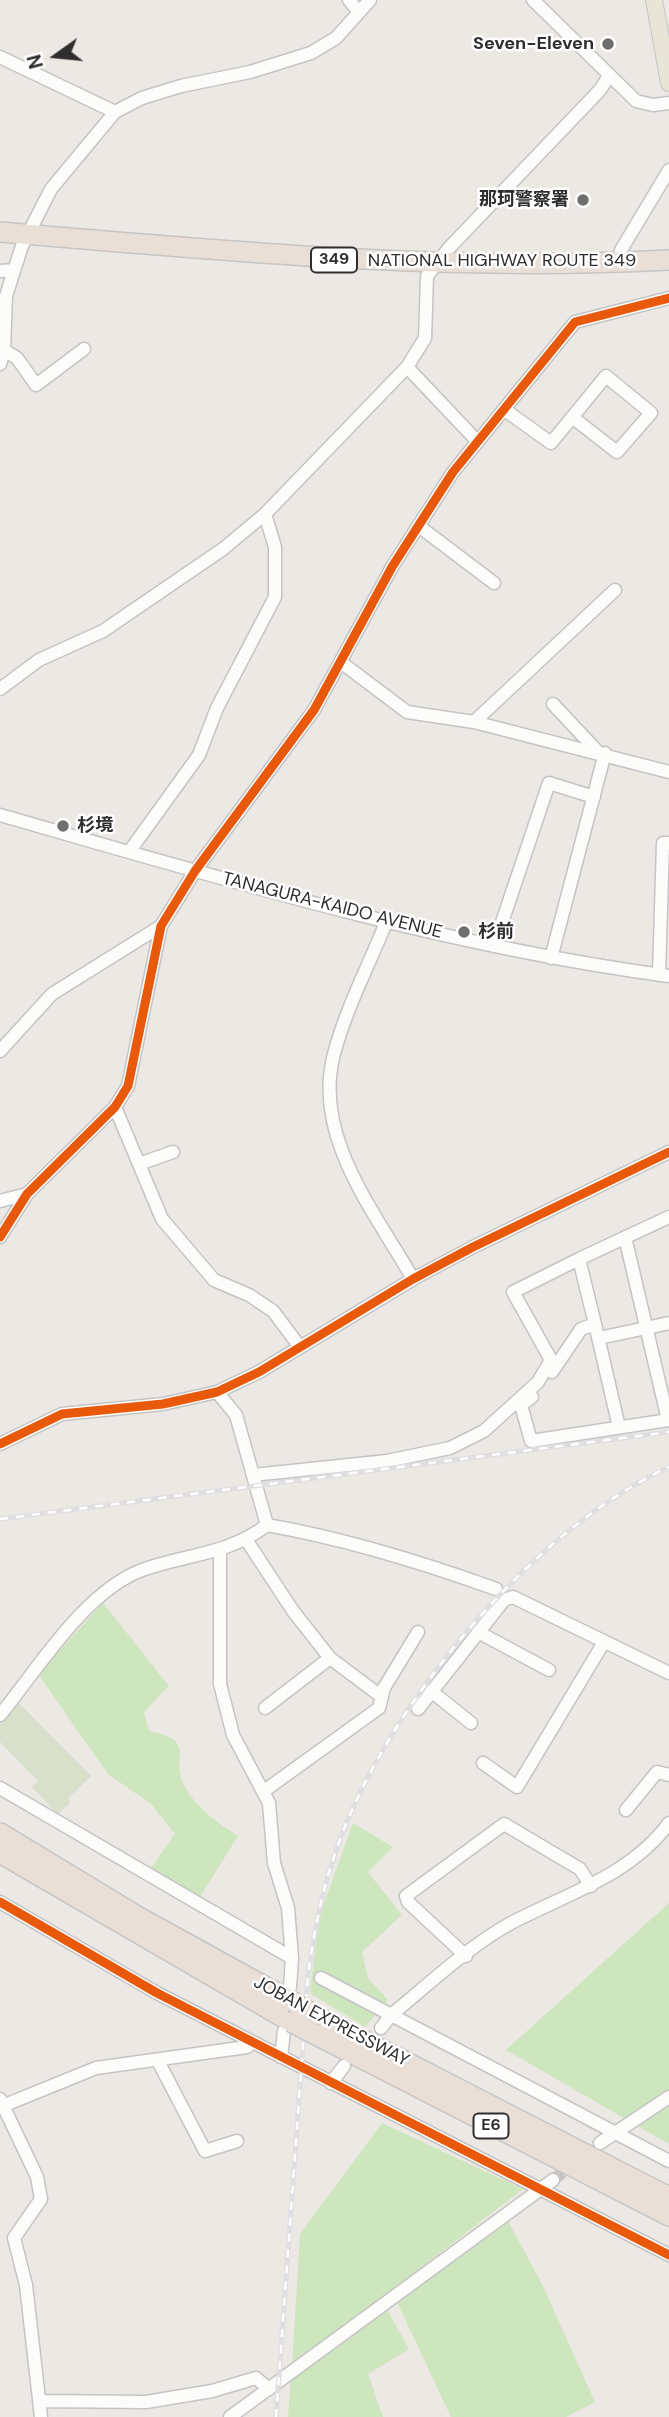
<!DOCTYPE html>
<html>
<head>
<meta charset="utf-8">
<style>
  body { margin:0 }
  #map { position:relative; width:669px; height:2417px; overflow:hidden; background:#ece8e4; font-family:"DM Sans",sans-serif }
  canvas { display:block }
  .north { position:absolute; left:21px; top:21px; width:70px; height:70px; -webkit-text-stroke:5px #fff; paint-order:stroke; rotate:255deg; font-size:19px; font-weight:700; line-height:28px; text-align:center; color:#2e2e2e }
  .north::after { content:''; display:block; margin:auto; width:24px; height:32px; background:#2e2e2e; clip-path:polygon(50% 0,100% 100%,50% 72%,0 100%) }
</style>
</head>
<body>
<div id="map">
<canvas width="669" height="2417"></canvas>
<div class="north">N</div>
</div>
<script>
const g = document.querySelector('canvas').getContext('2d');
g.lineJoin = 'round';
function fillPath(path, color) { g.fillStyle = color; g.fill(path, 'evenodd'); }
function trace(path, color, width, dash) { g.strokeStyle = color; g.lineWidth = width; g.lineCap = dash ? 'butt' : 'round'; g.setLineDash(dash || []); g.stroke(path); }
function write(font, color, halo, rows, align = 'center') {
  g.font = font + ' "DM Sans","Noto Sans JP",sans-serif'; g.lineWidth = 5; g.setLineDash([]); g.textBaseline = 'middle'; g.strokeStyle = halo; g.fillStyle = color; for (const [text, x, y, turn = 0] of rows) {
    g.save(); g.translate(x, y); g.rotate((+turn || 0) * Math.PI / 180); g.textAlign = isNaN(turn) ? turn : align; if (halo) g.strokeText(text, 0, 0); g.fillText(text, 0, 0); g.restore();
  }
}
const green = new Path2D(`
  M103,1603L169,1686L144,1712L149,1731C199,1741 169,1756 185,1787C197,1809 218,1823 238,1836L200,1897L151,1868L175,1834L151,1804L108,1774L38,1674Z
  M353,1823L393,1847L368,1872L402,1915L362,1952L368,1978L388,2000L365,2027L310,1993L319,1917Z
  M669,1903V2144L506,2050Z
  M382,2123L523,2189L292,2367L300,2234Z
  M508,2221L543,2286L595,2402L566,2417H451L396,2300Z
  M385,2306L409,2349L368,2374L383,2417H288L291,2377Z`);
const cemetery = new Path2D(`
  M17,1701L91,1776L68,1798L71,1802L58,1814L32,1787L38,1781L0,1742V1719Z`);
const minorTunnel = new Path2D(`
  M553,2180L600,2143`);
const minor = new Path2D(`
  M349,0L358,11
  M533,0L636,101L653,105L669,103
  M0,57L115,112
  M620,262L621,250L669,170
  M0,271L14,270
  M4,350L17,358L36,385L84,349
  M0,364L4,350L6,296L22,246L51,189L115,112L142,98L181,86L250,72L311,53L336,38L370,0
  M407,367L478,442
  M505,410L551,443L606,376L651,413L617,452L572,417
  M420,527L494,583
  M342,663L407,712L474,722L669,772
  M0,689L39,660L103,631L223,549L265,514L407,367L425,338L427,276L449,248L600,90L609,76
  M553,704L597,751
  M474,722L615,590
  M0,815C220,878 442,946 669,976
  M129,852L199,755L217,708L275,597V547L265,514
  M387,920C370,963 346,1008 334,1054C312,1136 375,1212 413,1279
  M494,946L549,783L594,797
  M551,958L605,753
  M659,975L663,843H669
  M0,1051L52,994L161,926
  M115,1107L162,1219L214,1280L249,1295L273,1311L300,1347
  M139,1164L173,1152
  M0,1201L27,1194
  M0,1237L27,1194L115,1107L128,1086L161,926L195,871L314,710L392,567L453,472L575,322L669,298
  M625,1237L668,1420
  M595,1324L619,1427
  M599,1338L669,1323
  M552,1372L581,1329L595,1324L579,1259L669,1217
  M217,1392L236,1415L267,1525
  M532,1397L521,1405L531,1441L669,1420
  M0,1444L62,1414L163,1404L217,1392L259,1372L413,1279L473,1247L669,1152
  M253,1475L387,1461L450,1448L484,1431L538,1382L551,1360L513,1292L579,1259
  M247,1541L293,1611L330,1658L382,1697
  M220,1550V1684L233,1735L269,1803L274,1863L288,1908L292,1958
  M478,1632L549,1670
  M431,1691L471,1723
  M265,1708L330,1658
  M418,1709L504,1600L513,1597L669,1673
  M0,1715C38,1669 84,1592 142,1570C186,1554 228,1555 267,1525C347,1539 421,1562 496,1589
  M483,1763L517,1787L604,1642
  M0,1788L292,1958L290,1987
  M264,1791L379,1708L384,1688L418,1632
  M626,1810L657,1772L669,1775
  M0,1902L157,1993L669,2255
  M466,1956L408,1902L406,1896L504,1824L580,1869L591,1886
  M321,1978L669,2161
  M381,2028L391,2015C428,1985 469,1946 511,1923C566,1894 630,1876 669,1823
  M281,2057L284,2031
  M158,2061L205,2151L237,2141
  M331,2083L344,2066
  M0,2099L37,2177L41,2199L14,2238L26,2285L41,2417
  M0,2107L96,2068L247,2047L252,2042
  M600,2143L669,2097
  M39,2401L146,2402L212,2391L256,2378L269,2389
  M230,2417L553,2180`);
const major = new Path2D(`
  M654,0L669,83`);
const highway = new Path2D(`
  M0,232C225,251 443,272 669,260
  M0,1833L137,1916L293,2002
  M0,1853L291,2022
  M315,2015L669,2197
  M314,2034L669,2216`);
const rail = new Path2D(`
  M0,1519L669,1432
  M276,2417L308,1976C315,1921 327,1868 349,1817C405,1686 538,1527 669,1467`);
const highwayBridge = new Path2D(`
  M293,2002L315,2015
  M291,2022L314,2034`);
const cycleway = new Path2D(`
  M0,1237L27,1194L115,1107L128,1086L161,926L195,871L314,710L392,567L453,472L575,322L669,298
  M0,1444L62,1414L163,1404L217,1392L259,1372L413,1279L473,1247L669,1152
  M0,1902L157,1993L669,2255`);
const markers = [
  [608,44,7,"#706f6e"],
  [583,200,7,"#706f6e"],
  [63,826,7,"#706f6e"],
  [464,932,7,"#706f6e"]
];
const shields = [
  [334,260,46],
  [491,2126,35]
];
const shieldNames = [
  ["349",334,260],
  ["E6",491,2126]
];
const poiNames = [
  ["Seven-Eleven",594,44],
  ["那珂警察署",569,200],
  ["杉境",77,826,"left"],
  ["杉前",478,932,"left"]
];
const streetNames = [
  ["NATIONAL HIGHWAY ROUTE 349",502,261],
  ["TANAGURA-KAIDO AVENUE",332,906,14],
  ["JOBAN EXPRESSWAY",331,2022,28]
];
fillPath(green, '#cee6be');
fillPath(cemetery, '#d8e0cc');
trace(minorTunnel, '#c6c3c0', 12, [12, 6]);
trace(minor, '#c5c4c5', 15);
trace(major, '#c6c5c4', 18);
trace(highway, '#c6c5c4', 22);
trace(minor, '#fcfcfb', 12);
trace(major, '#e8e4d6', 16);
trace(highway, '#eadfd6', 19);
trace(rail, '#dfdfe1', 5);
trace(rail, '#fff', 2.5, [8]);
trace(highwayBridge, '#c6c5c4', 22, []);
trace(highwayBridge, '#eadfd6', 19);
trace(cycleway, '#e8590c', 9);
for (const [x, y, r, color] of markers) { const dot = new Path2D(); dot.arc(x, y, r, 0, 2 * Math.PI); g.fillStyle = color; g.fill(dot); trace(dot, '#fff', 2.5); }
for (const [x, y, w] of shields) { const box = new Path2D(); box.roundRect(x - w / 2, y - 12.5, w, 25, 5); g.fillStyle = '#fff'; g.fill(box); trace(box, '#2e2e2e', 2); }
write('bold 16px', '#2e2e2e', null, shieldNames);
write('bold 18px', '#2e2e2e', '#fff', poiNames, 'right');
write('18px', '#2e2e2e', '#fff', streetNames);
</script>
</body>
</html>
